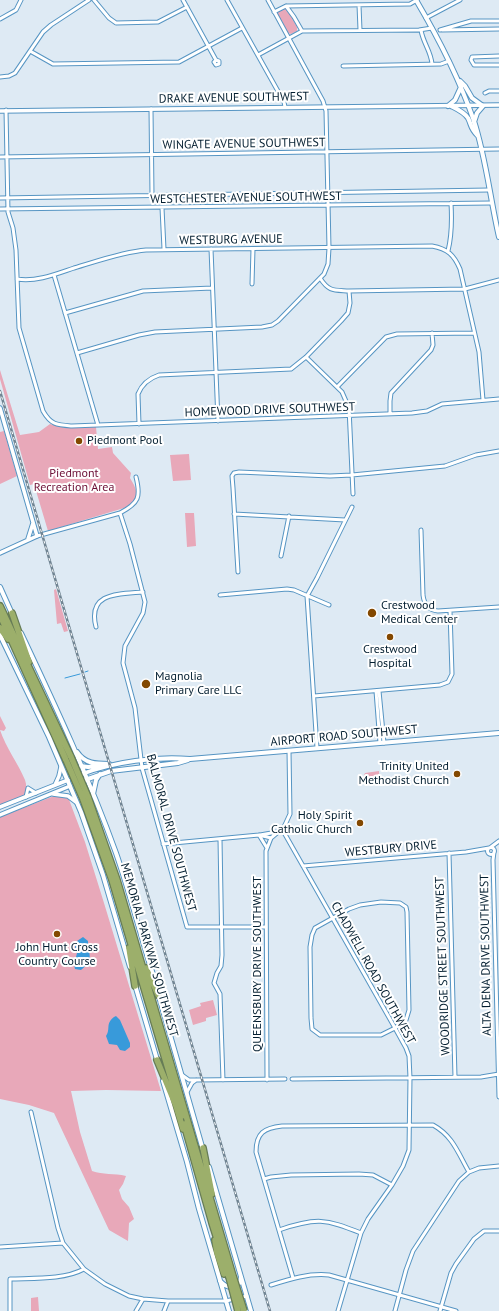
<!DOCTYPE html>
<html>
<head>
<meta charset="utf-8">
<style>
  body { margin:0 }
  canvas { display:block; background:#deeaf4 }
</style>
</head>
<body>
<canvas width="499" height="1311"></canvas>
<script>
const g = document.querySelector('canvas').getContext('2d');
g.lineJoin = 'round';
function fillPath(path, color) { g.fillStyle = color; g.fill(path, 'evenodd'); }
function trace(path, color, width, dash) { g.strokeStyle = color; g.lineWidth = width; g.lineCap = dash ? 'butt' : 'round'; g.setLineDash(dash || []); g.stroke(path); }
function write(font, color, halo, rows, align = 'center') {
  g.font = font + ' "PT Sans",sans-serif'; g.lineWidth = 4; g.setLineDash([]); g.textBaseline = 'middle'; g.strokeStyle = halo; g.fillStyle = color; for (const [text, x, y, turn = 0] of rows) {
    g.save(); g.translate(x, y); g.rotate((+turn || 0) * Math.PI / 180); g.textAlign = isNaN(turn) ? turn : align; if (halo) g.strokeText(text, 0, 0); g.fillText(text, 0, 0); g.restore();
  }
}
const green = new Path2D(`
  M284,8L287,9L297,27V31L291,34L288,33L277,13V12Z
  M0,370L20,435L39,432L50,424L66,428L96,427L98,449L112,447L113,453L131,473L130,478C138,491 141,499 124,508L48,531L34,484L30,485L0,379Z
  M4,431L17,476L0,484V432Z
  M189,454L191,480L173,481L170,455Z
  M185,513H194L196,546L187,547Z
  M56,589L68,631L64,632L61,623L57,624L54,590Z
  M0,716L6,728L4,731L0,730C6,748 18,763 25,780C27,785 26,790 25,795L0,805Z
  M379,771L380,783L369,785L367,781H364V775L365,773Z
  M54,796L68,797L85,842L104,903L161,1091L106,1090L71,1091L80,1132L92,1171C103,1175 114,1173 126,1176L123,1184L119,1190L122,1199L129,1207L134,1219L129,1223L128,1241L109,1230L54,1113L29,1105L0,1099V817Z
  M213,1000L217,1015L206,1018V1021L193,1025L189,1010L201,1006L200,1003Z
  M38,1297L39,1311H31V1298Z`);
const water = new Path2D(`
  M83,937L88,941C88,955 95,959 81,970L75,969L74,965L77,953L75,947L77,941Z
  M116,1016L120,1020L130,1043V1047L125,1051L120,1050L117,1045L109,1044L106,1036C111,1029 105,1024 114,1017Z`);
const stream = new Path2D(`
  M85,672L88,671
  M65,678L80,674`);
const minor = new Path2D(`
  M94,0L109,18L116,23L158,22L187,7
  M183,0L216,60
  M227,0L284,102L285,107
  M359,5L360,30
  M286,6L294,17L302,31
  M274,12L286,6L410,4L417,0
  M426,18L460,0
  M0,19L16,10L21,0
  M421,30C423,43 431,51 432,64
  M440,30L471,21H499
  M442,30L499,29
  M30,51L53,64L179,62L242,28
  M258,55L302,31L419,30L432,28
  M499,56L472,57L471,60L474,65H499
  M216,60L219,61V64L216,65L214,62Z
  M343,66L441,64L449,61
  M0,77L9,76L15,73L43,32L51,25L89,0
  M485,93L489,91H499
  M151,109L152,195
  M6,110L8,212L13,228L16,250L19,328L43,411C51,425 57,425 72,426L412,413L427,411L442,404L499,399
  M0,157L499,149
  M0,198L489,190
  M162,208L164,249
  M0,209L491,203
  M211,249L218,421
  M448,251C452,235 452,220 451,203
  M54,275L98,425
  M320,278C329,292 334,290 349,291L465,289L499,280
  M17,279C37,282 56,274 74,268C98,261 122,252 146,250L432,246C448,249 454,255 460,269L479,352L483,400
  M252,284L253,249
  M65,313L143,291L212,288
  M77,353L139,335L155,332L262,327L272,325L278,321L324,274L328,264L329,248L326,111L323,101L268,0
  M306,357L342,392L349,408L353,494
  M337,387L386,337L397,334L474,333
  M390,414V401L391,393L431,350L433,345L432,333
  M139,424L138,394C142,384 150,378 159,375L291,369L306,357L341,321L348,313L350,303L349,291
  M120,513L130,544L145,602L143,613L125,646L123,663L135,708L142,768L187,927H266
  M234,514L345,520
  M421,530L423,595C424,604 429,610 438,611L499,607
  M37,536L120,513C139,503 141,497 136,477
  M281,556L289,516
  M238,572L233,488L232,476L234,473L239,472L330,476L352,475L445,466L476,455L499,451
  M220,595L287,589L294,590L329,605
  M96,627C87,592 119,594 143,592
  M376,691L380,743
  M379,691L384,743
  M314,696L440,685L448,682L452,674L450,611
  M317,748L307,596L317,578L352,507
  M26,797L28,788L36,793
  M282,829L395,1028L406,1048L409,1056L410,1078L409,1150L403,1166L392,1185L368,1219L361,1233L338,1311
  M259,835L267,848
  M260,835L277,832
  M220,839L222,955L221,966L217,973L214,983L220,994L223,1080
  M163,844L259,835L271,838
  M491,847L499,841
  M487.5 851a3.5 3.5 0 1 1 7 0a3.5 3.5 0 1 1-7 0Z
  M494,852L493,860L499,1097
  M449,853L455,1077
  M303,866L466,852L489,848
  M381,902L400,903L406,907L407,912L409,1010L406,1020L395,1028L381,1035H320L312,1029L311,1018L310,947L312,935L315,928L349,909L360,905Z
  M182,1075L189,1080H196L285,1079
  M292,1079L481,1077L499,1074
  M267,1080L266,851L271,838L284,827L290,814L289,751
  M187,1092L192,1083L196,1080
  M31,1112L58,1228L63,1243L84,1269L105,1284L129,1296L143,1299L168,1301H226L247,1296
  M264,1179L271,1177L291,1175L359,1174L373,1175L392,1185
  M279,1230C317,1217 325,1219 361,1233
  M0,1247L63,1243
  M293,1278L256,1152C256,1133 264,1128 282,1126L433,1125C453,1136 458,1153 469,1172
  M271,1285C290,1279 309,1273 329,1275L456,1311
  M10,1311V1279C33,1278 64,1280 84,1269
  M136,1311L143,1299
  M164,1311L168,1301
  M395,1311L406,1270L413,1251L459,1181L469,1172L479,1168L499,1166
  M440,1311L451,1273L456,1264L474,1239L484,1231H499`);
const tertiary = new Path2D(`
  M0,111L499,105
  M0,408L37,536L0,553
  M28,539L33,523
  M55,785L59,776L61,767
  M53,794L68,796L76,802
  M0,807L68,780
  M0,815L70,786`);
const secondary = new Path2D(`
  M416,0C439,39 459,78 474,121C486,158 490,198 499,237
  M460,81L465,86L472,98L483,106L477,113L474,122
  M448,106L455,100L461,87
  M451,106C457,109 464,112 468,118C472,126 470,128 478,136
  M0,587L13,616
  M21,633C55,705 89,778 116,853C131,896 142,941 156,984
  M0,635L49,737L81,812L103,875L130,967
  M77,752C85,764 96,764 109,764
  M81,766L88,767L99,766
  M82,774C114,762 156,756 190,759L499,733
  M85,780L111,771L178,763L188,760
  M93,794L96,780L100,774
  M135,985L158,1063
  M158,993L203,1150
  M163,1081L187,1162L199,1209L229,1311
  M209,1167L251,1311
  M220,1281C227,1289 240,1290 241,1277`);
const motorway = new Path2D(`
  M0,606L71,757
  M12,613L29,662
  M0,615L66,760
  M0,628L8,639
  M88,797L117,880L233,1276
  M83,799L112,880L182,1116
  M129,948L135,986
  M146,968L158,995
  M157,1060L176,1106L183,1129
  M184,1124L212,1223L229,1277
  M203,1148L212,1194
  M215,1240L217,1253L224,1274`);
const rail = new Path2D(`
  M0,391L270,1311`);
const motorwayBridge = new Path2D(`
  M71,757L88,797
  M66,760L83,799
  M233,1276L244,1311
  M229,1277L238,1311`);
const markers = [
  [79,441,4,"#834800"],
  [372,613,5,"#834800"],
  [390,637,4,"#834800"],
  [146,684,5,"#834800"],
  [457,774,4,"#834800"],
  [360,823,4,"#834800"],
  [57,934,4,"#834800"]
];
const streetNames = [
  ["DRAKE AVENUE SOUTHWEST",234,98,-1],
  ["WINGATE AVENUE SOUTHWEST",244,144,-1],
  ["WESTCHESTER AVENUE SOUTHWEST",246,198,-1],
  ["WESTBURG AVENUE",231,240,-1],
  ["HOMEWOOD DRIVE SOUTHWEST",270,410,-2],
  ["AIRPORT ROAD SOUTHWEST",344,736,-5],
  ["BALMORAL DRIVE SOUTHWEST",171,833,75],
  ["WESTBURY DRIVE",391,849,-5],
  ["MEMORIAL PARKWAY SOUTHWEST",149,950,74],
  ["ALTA DENA DRIVE SOUTHWEST",486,955,-91],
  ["QUEENSBURY DRIVE SOUTHWEST",258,964,-90],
  ["WOODRIDGE STREET SOUTHWEST",443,966,-92],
  ["CHADWELL ROAD SOUTHWEST",373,973,61]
];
const poiNames = [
  ["Piedmont Pool",87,441],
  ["Crestwood",381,606],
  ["Medical Center",381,620],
  ["Crestwood",390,650,"center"],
  ["Hospital",390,664,"center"],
  ["Magnolia",155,677],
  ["Primary Care LLC",155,691],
  ["Trinity United",449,767,"right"],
  ["Methodist Church",449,781,"right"],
  ["Holy Spirit",352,816,"right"],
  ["Catholic Church",352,830,"right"],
  ["John Hunt Cross",57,948,"center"],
  ["Country Course",57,962,"center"]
];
const parkNames = [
  ["Piedmont",74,474],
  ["Recreation Area",74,488]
];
fillPath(green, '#e8a8b9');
fillPath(water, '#389ada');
trace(stream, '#389ada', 1);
trace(minor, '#5695c3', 5);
trace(tertiary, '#5695c3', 5.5);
trace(secondary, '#5695c3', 6);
trace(motorway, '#667c56', 8);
trace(minor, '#fff', 3);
trace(tertiary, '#fff', 3.5);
trace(secondary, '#fff', 4);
trace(motorway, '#9caf6b', 5.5);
trace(rail, '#708492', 2.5);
trace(rail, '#fff', 1, [3]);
trace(motorwayBridge, '#667c56', 8, []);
trace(motorwayBridge, '#9caf6b', 5.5);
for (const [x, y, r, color] of markers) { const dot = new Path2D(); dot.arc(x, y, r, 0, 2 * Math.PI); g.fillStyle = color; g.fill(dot); trace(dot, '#fff', 1.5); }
write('12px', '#031e30', '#fff', streetNames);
write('12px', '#031e30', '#fff', poiNames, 'left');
write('12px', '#6c0f36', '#fff', parkNames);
</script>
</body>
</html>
